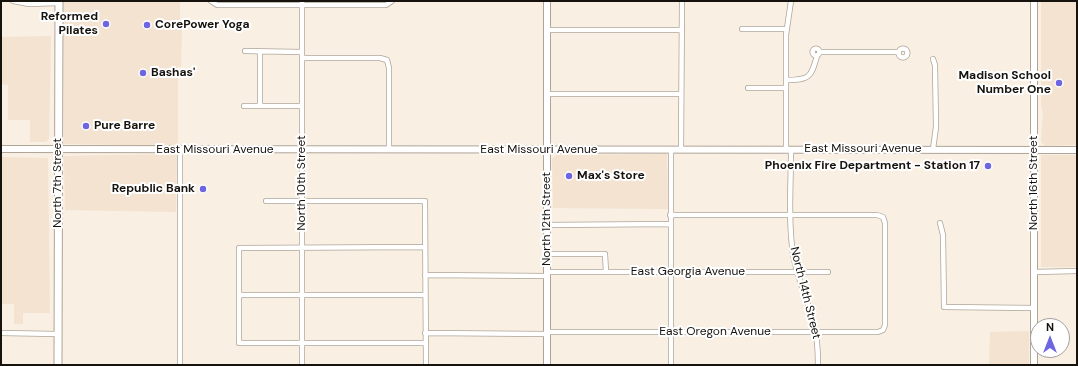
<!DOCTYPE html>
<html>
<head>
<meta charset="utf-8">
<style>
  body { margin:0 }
  #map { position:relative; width:1078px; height:366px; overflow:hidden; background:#f9efe2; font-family:"DM Sans",sans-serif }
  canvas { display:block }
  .frame { position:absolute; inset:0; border:2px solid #16120e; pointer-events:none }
  .north { position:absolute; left:1030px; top:318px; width:40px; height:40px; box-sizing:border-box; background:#fff; border:1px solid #a2a09f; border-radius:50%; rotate:0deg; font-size:11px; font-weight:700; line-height:16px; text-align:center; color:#16120e }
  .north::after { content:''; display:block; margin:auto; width:14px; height:18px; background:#6d66e0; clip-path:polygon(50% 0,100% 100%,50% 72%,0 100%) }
</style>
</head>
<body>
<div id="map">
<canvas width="1078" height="366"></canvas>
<div class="frame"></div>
<div class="north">N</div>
</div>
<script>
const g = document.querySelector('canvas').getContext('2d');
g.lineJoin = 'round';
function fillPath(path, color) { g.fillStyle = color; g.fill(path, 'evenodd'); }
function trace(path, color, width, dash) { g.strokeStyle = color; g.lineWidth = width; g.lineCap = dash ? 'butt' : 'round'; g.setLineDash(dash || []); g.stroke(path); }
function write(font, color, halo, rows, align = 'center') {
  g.font = font + ' "DM Sans",sans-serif'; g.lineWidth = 4; g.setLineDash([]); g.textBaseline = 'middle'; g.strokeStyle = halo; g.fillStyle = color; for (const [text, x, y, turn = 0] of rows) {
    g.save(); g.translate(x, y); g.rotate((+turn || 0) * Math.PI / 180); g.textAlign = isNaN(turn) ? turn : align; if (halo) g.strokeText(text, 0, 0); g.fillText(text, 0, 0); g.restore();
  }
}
const built = new Path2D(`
  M63,1H180V28L182,29L181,67H178V146L64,144Z
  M1041,1H1077V145L1045,146L1041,141L1043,113L1041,106Z
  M51,36L49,139L46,142H30V120H8V85L2,84L1,37Z
  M177,154L176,212L65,210L64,156Z
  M667,154L668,209L553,208L552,159L556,155Z
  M1041,155H1077V267H1041Z
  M1,157L48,158L50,313H23V324H14V304H1Z
  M1029,331V365H989L990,332Z`);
const street = new Path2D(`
  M13,1L29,4L59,3
  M211,1L217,5H386L392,1
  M302,1V365
  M742,29H786
  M547,30H682
  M898.5 53a4.5 4.5 0 1 1 9 0a4.5 4.5 0 1 1-9 0Z
  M812.5 52a3.5 3.5 0 1 1 7 0a3.5 3.5 0 1 1-7 0Z
  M245,51L302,52
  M260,52V106
  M819,52H899
  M302,58H380L387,60L389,68V149
  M786,80C809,80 811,78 817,56
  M748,88H786
  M547,94H681
  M244,106H302
  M933,149L936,127L935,65L933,59
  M671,150V365
  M681,150L682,1
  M786,150V35L791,1
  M791,150C791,184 788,220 793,254C797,277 806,297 813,319C817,334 818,350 818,365
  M266,201H425L426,365
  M940,223L943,235L944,307L1034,308
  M547,225L670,224
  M425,247L239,248V343H425
  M547,254H605L606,272
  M547,272H828
  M1034,272L1077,271
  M425,275L547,276
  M239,295H425
  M547,332H878L883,330L885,325V223L883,217L877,215H670
  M1,333L58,334
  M425,333L547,334
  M180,365V150`);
const secondary = new Path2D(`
  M1,149L1077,150
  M547,365V1
  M1034,365V1`);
const primary = new Path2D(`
  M58,365L59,1`);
const markers = [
  [106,24,4,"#6d66e0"],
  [147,25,4,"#6d66e0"],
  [143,73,4,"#6d66e0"],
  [1059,83,4,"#6d66e0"],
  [86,126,4,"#6d66e0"],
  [988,166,4,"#6d66e0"],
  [569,176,4,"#6d66e0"],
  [203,189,4,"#6d66e0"]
];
const poiNames = [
  ["Reformed",98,17],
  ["Pilates",98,31],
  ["CorePower Yoga",155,25,"left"],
  ["Bashas'",151,73,"left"],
  ["Madison School",1051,76],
  ["Number One",1051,90],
  ["Pure Barre",94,126,"left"],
  ["Phoenix Fire Department - Station 17",980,166],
  ["Max's Store",577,176,"left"],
  ["Republic Bank",195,189]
];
const streetNames = [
  ["East Missouri Avenue",863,149],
  ["East Missouri Avenue",215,150],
  ["East Missouri Avenue",539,150],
  ["North 7th Street",58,183,-90],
  ["North 10th Street",302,183,-90],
  ["North 16th Street",1034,183,-90],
  ["North 12th Street",547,219,-90],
  ["East Georgia Avenue",688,272],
  ["North 14th Street",805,293,76],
  ["East Oregon Avenue",715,332]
];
fillPath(built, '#f3e3d0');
trace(street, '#aea498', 6);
trace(secondary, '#aea498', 8);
trace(primary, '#aea498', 9);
trace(street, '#fff', 4.5);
trace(secondary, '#fff', 6);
trace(primary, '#fff', 7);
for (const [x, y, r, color] of markers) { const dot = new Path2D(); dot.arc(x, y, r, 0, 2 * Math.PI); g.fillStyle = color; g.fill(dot); trace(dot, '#fff', 1.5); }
write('bold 12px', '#16120e', '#fff', poiNames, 'right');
write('12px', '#16120e', '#fff', streetNames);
</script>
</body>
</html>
